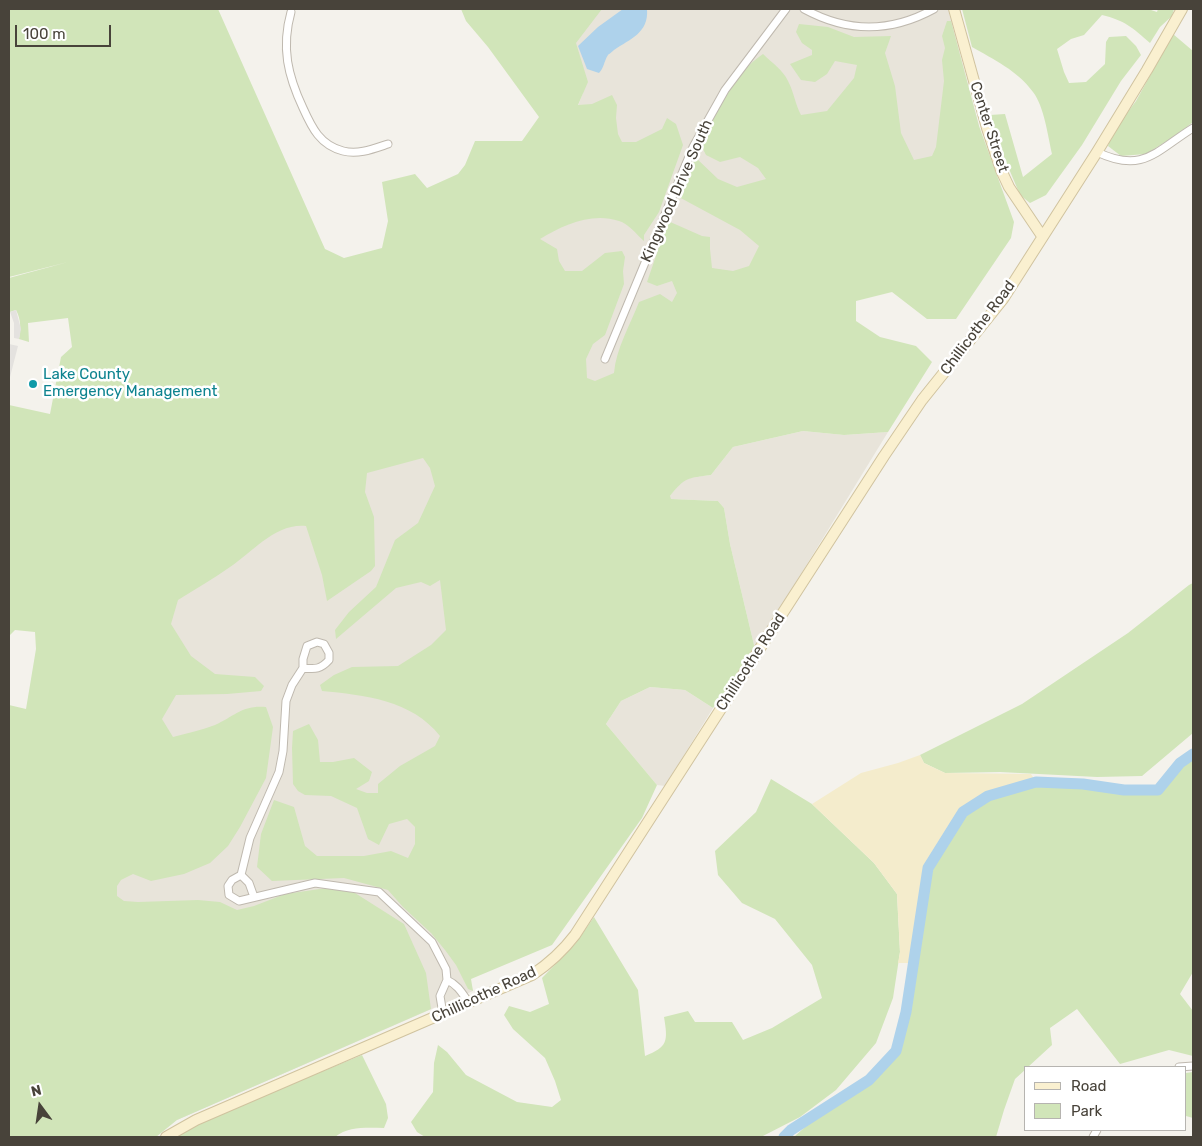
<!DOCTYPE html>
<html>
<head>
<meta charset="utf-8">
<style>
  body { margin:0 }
  #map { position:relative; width:1202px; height:1146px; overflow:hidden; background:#f4f2ec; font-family:Rubik,sans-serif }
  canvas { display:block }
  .frame { position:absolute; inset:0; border:10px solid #48433a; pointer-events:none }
  .legend { position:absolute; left:1024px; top:1066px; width:162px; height:65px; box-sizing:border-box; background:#fff; border:1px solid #b6b4b0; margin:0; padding:6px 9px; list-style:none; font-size:15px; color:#48433a }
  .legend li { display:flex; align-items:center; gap:10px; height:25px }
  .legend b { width:25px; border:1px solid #b6b4b0 }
  .north { position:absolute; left:15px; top:1081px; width:50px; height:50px; -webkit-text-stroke:4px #fff; paint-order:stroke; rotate:346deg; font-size:14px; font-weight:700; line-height:20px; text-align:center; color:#48433a }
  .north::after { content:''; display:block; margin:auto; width:18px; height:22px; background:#48433a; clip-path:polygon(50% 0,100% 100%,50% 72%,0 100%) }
  .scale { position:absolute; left:15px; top:25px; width:96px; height:22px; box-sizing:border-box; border:2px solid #48433a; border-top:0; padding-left:6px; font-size:15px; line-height:18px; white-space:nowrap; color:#48433a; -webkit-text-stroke:4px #fff; paint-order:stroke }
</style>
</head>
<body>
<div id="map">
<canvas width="1202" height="1146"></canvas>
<div class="frame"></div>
<ul class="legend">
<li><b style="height:6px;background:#faf0d0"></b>Road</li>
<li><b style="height:14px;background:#d1e5b9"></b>Park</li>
</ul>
<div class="north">N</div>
<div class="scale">100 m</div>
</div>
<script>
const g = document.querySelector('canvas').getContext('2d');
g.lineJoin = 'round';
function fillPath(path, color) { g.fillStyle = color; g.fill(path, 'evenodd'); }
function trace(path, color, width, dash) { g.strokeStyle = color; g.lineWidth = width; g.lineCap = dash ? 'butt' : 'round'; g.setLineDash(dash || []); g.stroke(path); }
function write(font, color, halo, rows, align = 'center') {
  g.font = font + ' Rubik,sans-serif'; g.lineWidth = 5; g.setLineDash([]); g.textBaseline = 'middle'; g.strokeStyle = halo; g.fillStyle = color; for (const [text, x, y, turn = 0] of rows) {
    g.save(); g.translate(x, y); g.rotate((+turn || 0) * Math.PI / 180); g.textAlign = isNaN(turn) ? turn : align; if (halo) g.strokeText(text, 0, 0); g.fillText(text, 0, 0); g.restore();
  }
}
const residential = new Path2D(`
  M578,9H948L979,126L549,506L512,269L583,93L555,34Z
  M803,431L844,435L888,432L755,649L730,544L724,508L718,501L670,499V496L681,481L693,477L711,475L733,447Z
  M389,454L448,455L451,630L436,845L473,991L177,1120L76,918L154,573Z
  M650,687L685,690L713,708L665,786L657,785L606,724L621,701Z`);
const green = new Path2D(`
  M9,9H218L325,249L344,258L382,248L388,221L382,182L415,174L427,188L458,174L465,165L475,141H522L539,117L488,47L466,21L461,9H602L576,43L588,82L578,105L592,104L612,95L617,105L616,118L618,134L622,142H636L662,129L667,118L676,124L683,145L659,212L644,235V241C637,235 628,223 619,221C592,212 563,225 540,239L557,249L559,261L565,271H582L605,253L622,251L625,257L623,271L624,284L605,335L593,344L586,359L587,378L595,381L614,373C616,349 630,325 639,302L660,294L672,302L677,293L672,281L657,286L647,282L668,221L702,236L710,237V249L712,268L733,271L749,266L759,246L740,230L677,196L695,157L718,179L737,187L766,179L758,168L740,157L720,162L706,155L700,143C716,112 733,74 763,54C772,63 783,70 788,81C794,92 795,104 801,115L827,111L854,78L857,65L835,61L827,74L815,82L801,80L790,64L812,55V50L802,43L796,32L799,24L828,27L854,37L891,36L885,53L895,86L901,133L914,160L932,156L936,147L944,81L942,60L945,48L942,36L947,21H951L979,126L1014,222L1011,238L956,319H927L892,292L856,301V321L880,337L916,346L932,362L888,432L844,435L803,431L733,447L711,475C688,478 685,477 670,496L671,499L718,501L724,508L730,544L755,649L713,708L685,690L650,687L621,701L606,724L657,785L642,818L552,945L471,979L473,991L468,989L456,965L445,950L431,933L403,907L388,890L344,878L272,881L257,867L261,834L274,800L294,807L305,846L317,856H364L391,851L408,858L415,844V827L407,819L389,824L379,845L368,839L357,808L331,796L305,795L298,791L293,784L292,748L293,731L309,724L318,740L320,762H333L354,758L372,772L369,781L356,789L367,793H378V784L400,766L435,746L440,736C412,700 364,695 322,691L320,685L334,675L352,667L398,666L431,645L446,630L440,580L430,586L421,582L396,588L336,639L335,630L349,612L376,587L395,540L418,523L435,486L430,468L423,458L367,473L365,492L374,517L375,566L371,571L327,601L322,575L306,526C275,523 253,552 230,567C213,579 195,589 178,600L171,624L191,656L215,674L255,677L264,686L261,691L227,694L176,695L162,719L173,737C187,733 202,730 215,725C235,716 242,705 266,707L273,727L266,778L240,827L228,846L210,863L184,874L151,881L133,874L121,880L117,886V896L124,901L138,902L198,900L220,902L237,910L254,906L285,894L327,888L355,893L404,924L426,973L431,1009L177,1120L156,1137H9V705L26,709L36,649L35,632L15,630L9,636V405L50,414L61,357L72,347L68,318L28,323L29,342L19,339C21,329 21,319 16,310L10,312L9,310V278L68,262L9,277Z
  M962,9H1148L1157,12L1158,9H1174L1172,16L1160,27L1150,43C1133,28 1124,20 1102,15L1084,35L1071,39L1057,49L1064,72L1069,83L1086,82L1105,64L1106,42L1109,37L1126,36L1136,46L1141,55L1121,81L1082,145L1046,195L1030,203L1020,195L1004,157L990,115L1005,114L1023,177L1052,154C1048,136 1044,106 1033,92C1018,71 993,59 972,47Z
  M1173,34L1193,51V122L1178,134L1146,154L1121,156L1108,146L1112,133L1136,101Z
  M1193,583V733L1142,776L1097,777L1000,772L945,773L924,763L920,755L1022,704L1128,633L1189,585Z
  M1193,754V972L1180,994L1193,1011V1056L1169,1050L1120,1064L1077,1009L1050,1028L1052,1045L1028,1067H1026V1069L1015,1079L1004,1110L996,1137H794L827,1107L869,1080L896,1051L906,1012L928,868L963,812L988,796L1036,782L1083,784L1124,790H1158L1180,763Z
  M771,779L812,804L874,863L897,894L900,952L893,998L876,1043L836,1090L800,1117L761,1137H425L417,1132L411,1122L433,1092L434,1063L438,1045L447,1052L466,1075L517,1102L552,1107L561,1100L555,1081L545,1058L513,1029L504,1015L509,1006L530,1012L549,1004L542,978L575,944L594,917L638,990L645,1056C668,1047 668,1041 664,1017L688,1011L695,1022H732L743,1040L772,1028L822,998L812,965L775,919L742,903L718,875L715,851L756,812Z
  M362,1055L386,1104L388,1118L384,1128C366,1128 349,1126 335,1137H172L207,1119Z
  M1193,1072V1118L1186,1116V1073Z`);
const sand = new Path2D(`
  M920,755L924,763L945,773L1031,774L1036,782L988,796L963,812L928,868L913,963H898L900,952L897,894L874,863L812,804L861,773L898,763Z`);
const parking = new Path2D(`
  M16,310L21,329L19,339L14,338V323L10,312Z
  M9,344L18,346L9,381Z`);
const water = new Path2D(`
  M623,9H647C649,33 630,39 614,50C613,51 608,55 608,55C604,61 604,68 599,73L587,69L578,46L598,27Z`);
const river = new Path2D(`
  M784,1137L791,1130L869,1080L896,1051L906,1012L928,868L963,812L988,796L1036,782L1083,784L1124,790H1158L1180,763L1193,754`);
const street = new Path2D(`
  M804,9C848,33 890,33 934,9
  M291,12C281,48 288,76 303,108C312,128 320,145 343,151C358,155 373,149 388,144
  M1097,152C1143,174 1156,151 1193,128
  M605,359L693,147L725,90L786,9
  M303,668C315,669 320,670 329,660V653L324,644L317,642L307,646L303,659V668L292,685L286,701L283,751L279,772L250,838L241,875L232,880L228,886L229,895L239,901L315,883L379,892L432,942L446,969L447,980L440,996L443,1014
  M241,875L249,883L254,897
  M447,980C458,985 462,993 469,1003
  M1179,1067L1193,1066
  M1093,1137L1097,1130`);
const secondary = new Path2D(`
  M954,9L987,128L1001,170L1009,187L1042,236
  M166,1137L196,1120L532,975C550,963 562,952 575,935L884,456L922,400L1003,299L1097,152L1147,70L1182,9`);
const markers = [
  [33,384,5,"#0f9aa8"]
];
const streetNames = [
  ["Center Street",989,127,72],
  ["Kingwood Drive South",677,191,-66],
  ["Chillicothe Road",978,328,-53],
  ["Chillicothe Road",751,662,-57],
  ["Chillicothe Road",484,995,-25]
];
const cultureNames = [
  ["Lake County",43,375],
  ["Emergency Management",43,392]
];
fillPath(residential, '#e8e4da');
fillPath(green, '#d1e5b9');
fillPath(sand, '#f4eccc');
fillPath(parking, '#e4e2df');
fillPath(water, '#aed2eb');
trace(river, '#aed2eb', 11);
trace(street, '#bfb9af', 9);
trace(secondary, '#d0c39f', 12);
trace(street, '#fff', 7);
trace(secondary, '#faf0d0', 10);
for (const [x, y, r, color] of markers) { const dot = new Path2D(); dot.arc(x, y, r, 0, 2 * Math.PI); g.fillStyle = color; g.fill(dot); trace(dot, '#fff', 2); }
write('15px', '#48433a', '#fff', streetNames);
write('15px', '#0d838f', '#fff', cultureNames, 'left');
</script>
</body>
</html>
